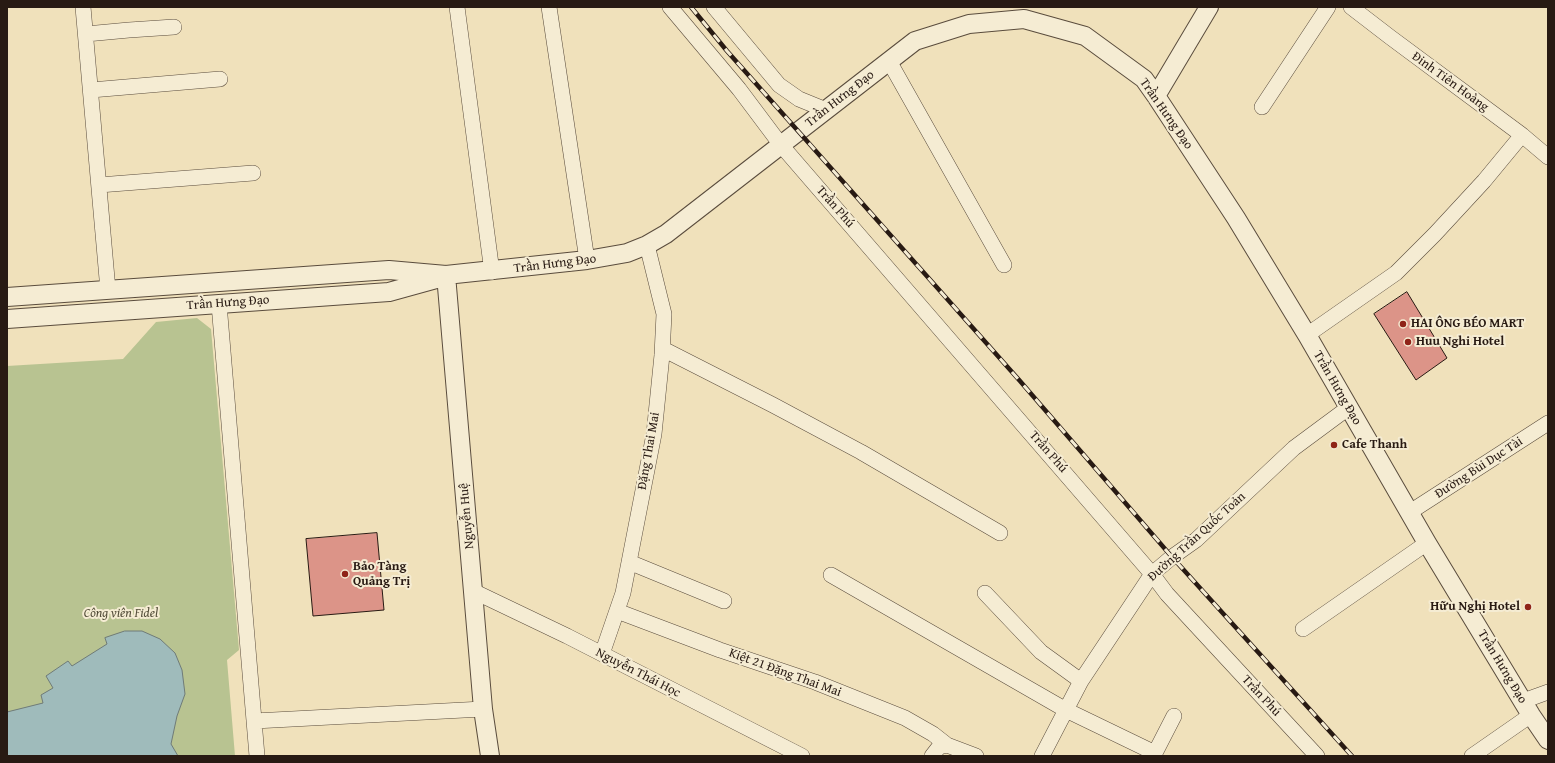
<!DOCTYPE html>
<html>
<head>
<meta charset="utf-8">
<style>
  body { margin:0 }
  #map { position:relative; width:1555px; height:763px; overflow:hidden; background:#f0e1bb; font-family:"Gentium Book Plus",serif }
  canvas { display:block }
  .frame { position:absolute; inset:0; border:8px solid #281a13; pointer-events:none }
</style>
</head>
<body>
<div id="map">
<canvas width="1555" height="763"></canvas>
<div class="frame"></div>
</div>
<script>
const g = document.querySelector('canvas').getContext('2d');
g.lineJoin = 'round';
function fillPath(path, color) { g.fillStyle = color; g.fill(path, 'evenodd'); }
function trace(path, color, width, dash) { g.strokeStyle = color; g.lineWidth = width; g.lineCap = dash ? 'butt' : 'round'; g.setLineDash(dash || []); g.stroke(path); }
function write(font, color, halo, rows, align = 'center') {
  g.font = font + ' "Gentium Book Plus",serif'; g.lineWidth = 4; g.setLineDash([]); g.textBaseline = 'middle'; g.strokeStyle = halo; g.fillStyle = color; for (const [text, x, y, turn = 0] of rows) {
    g.save(); g.translate(x, y); g.rotate((+turn || 0) * Math.PI / 180); g.textAlign = isNaN(turn) ? turn : align; if (halo) g.strokeText(text, 0, 0); g.fillText(text, 0, 0); g.restore();
  }
}
const green = new Path2D(`
  M197,318L211,329L239,650L227,660L235,756H7V366L123,359L156,322Z`);
const water = new Path2D(`
  M125,631H142L160,639L175,653L182,670L185,694L177,716L171,744L178,756H7V712L43,703L41,695L53,688L46,676L68,661L72,666L107,644L105,638Z`);
const building = new Path2D(`
  M1407,292L1447,358L1416,380L1374,314Z
  M377,533L384,610L313,616L306,539Z`);
const minor = new Path2D(`
  M83,7L108,290
  M457,7L492,272
  M549,7L587,260
  M670,7L739,89L781,145L1152,574L1167,594L1317,756
  M714,7L779,85L799,99L826,110
  M1351,7L1390,37L1522,135L1548,157
  M86,34L129,30L174,27
  M889,61L1004,265
  M91,90L220,79
  M1262,107L1328,7
  M99,185L253,173
  M219,304L257,756
  M1307,335L1396,273L1435,234L1484,181L1522,135
  M663,349L773,405L861,452L1000,533
  M1410,512L1548,423
  M629,562L724,601
  M831,575L1066,710L1155,753L1154,756
  M473,591L567,636L802,756
  M985,593L1041,652L1081,681
  M617,611L720,650L815,682L905,718L933,734L947,745
  M1303,629L1427,543
  M602,654L623,593L654,434L662,355L664,314L647,245
  M1523,701L1548,692
  M254,721L483,709
  M1155,753L1174,716
  M932,756L939,747L947,745L976,756
  M1042,756L1081,681L1152,574L1172,557L1196,540L1294,448L1348,408
  M1472,756L1531,715`);
const tertiary = new Path2D(`
  M1156,96L1209,7
  M446,275L483,709L490,756
  M7,297L389,270L446,275L587,260L627,253L647,245L666,234L915,41L969,24L1024,19L1085,36L1144,79L1156,96L1236,218L1307,335L1427,543L1531,715L1548,740
  M7,319L389,292L436,279`);
const rail = new Path2D(`
  M691,7L727,51L1020,381L1172,557L1352,756`);
const markers = [
  [1403,324,4,"#8f2418"],
  [1408,342,4,"#8f2418"],
  [1334,445,4,"#8f2418"],
  [345,574,4,"#8f2418"],
  [1528,607,4,"#8f2418"]
];
const streetNames = [
  ["Đinh Tiên Hoàng",1450,82,36],
  ["Trần Hưng Đạo",840,99,-38],
  ["Trần Hưng Đạo",1166,114,55],
  ["Trần Phú",835,207,49],
  ["Trần Hưng Đạo",555,264,-7],
  ["Trần Hưng Đạo",228,303,-4],
  ["Trần Hưng Đạo",1337,388,60],
  ["Đặng Thai Mai",649,451,-80],
  ["Trần Phú",1048,452,49],
  ["Đường Bùi Dục Tài",1479,468,-33],
  ["Nguyễn Huệ",467,516,-95],
  ["Đường Trần Quốc Toản",1197,537,-42],
  ["Trần Hưng Đạo",1502,667,59],
  ["Nguyễn Thái Học",638,673,27],
  ["Kiệt 21 Đặng Thai Mai",785,673,20],
  ["Trần Phú",1261,696,47]
];
const poiNames = [
  ["HAI ÔNG BÉO MART",1411,324],
  ["Huu Nghi Hotel",1416,342],
  ["Cafe Thanh",1342,445],
  ["Bảo Tàng",353,567],
  ["Quảng Trị",353,582],
  ["Hữu Nghị Hotel",1520,607,"right"]
];
const parkNames = [
  ["Công viên Fidel",121,614]
];
fillPath(green, '#b8c391');
fillPath(water, '#9fbbbb');
trace(water, '#6f7b78', 1);
fillPath(building, '#dc9488');
trace(building, '#281a13', 1);
trace(minor, '#5a4c3d', 16);
trace(tertiary, '#5a4c3d', 20);
trace(minor, '#f5ecd3', 15);
trace(tertiary, '#f5ecd3', 18);
trace(rail, '#281a13', 4.5);
trace(rail, '#f5ecd3', 3, [9]);
for (const [x, y, r, color] of markers) { const dot = new Path2D(); dot.arc(x, y, r, 0, 2 * Math.PI); g.fillStyle = color; g.fill(dot); trace(dot, '#f5ecd3', 1.5); }
write('13px', '#281a13', '#f5ecd3', streetNames);
write('bold 13px', '#281a13', '#f5ecd3', poiNames, 'left');
write('italic 13px', '#534d39', '#f5ecd3', parkNames);
</script>
</body>
</html>
